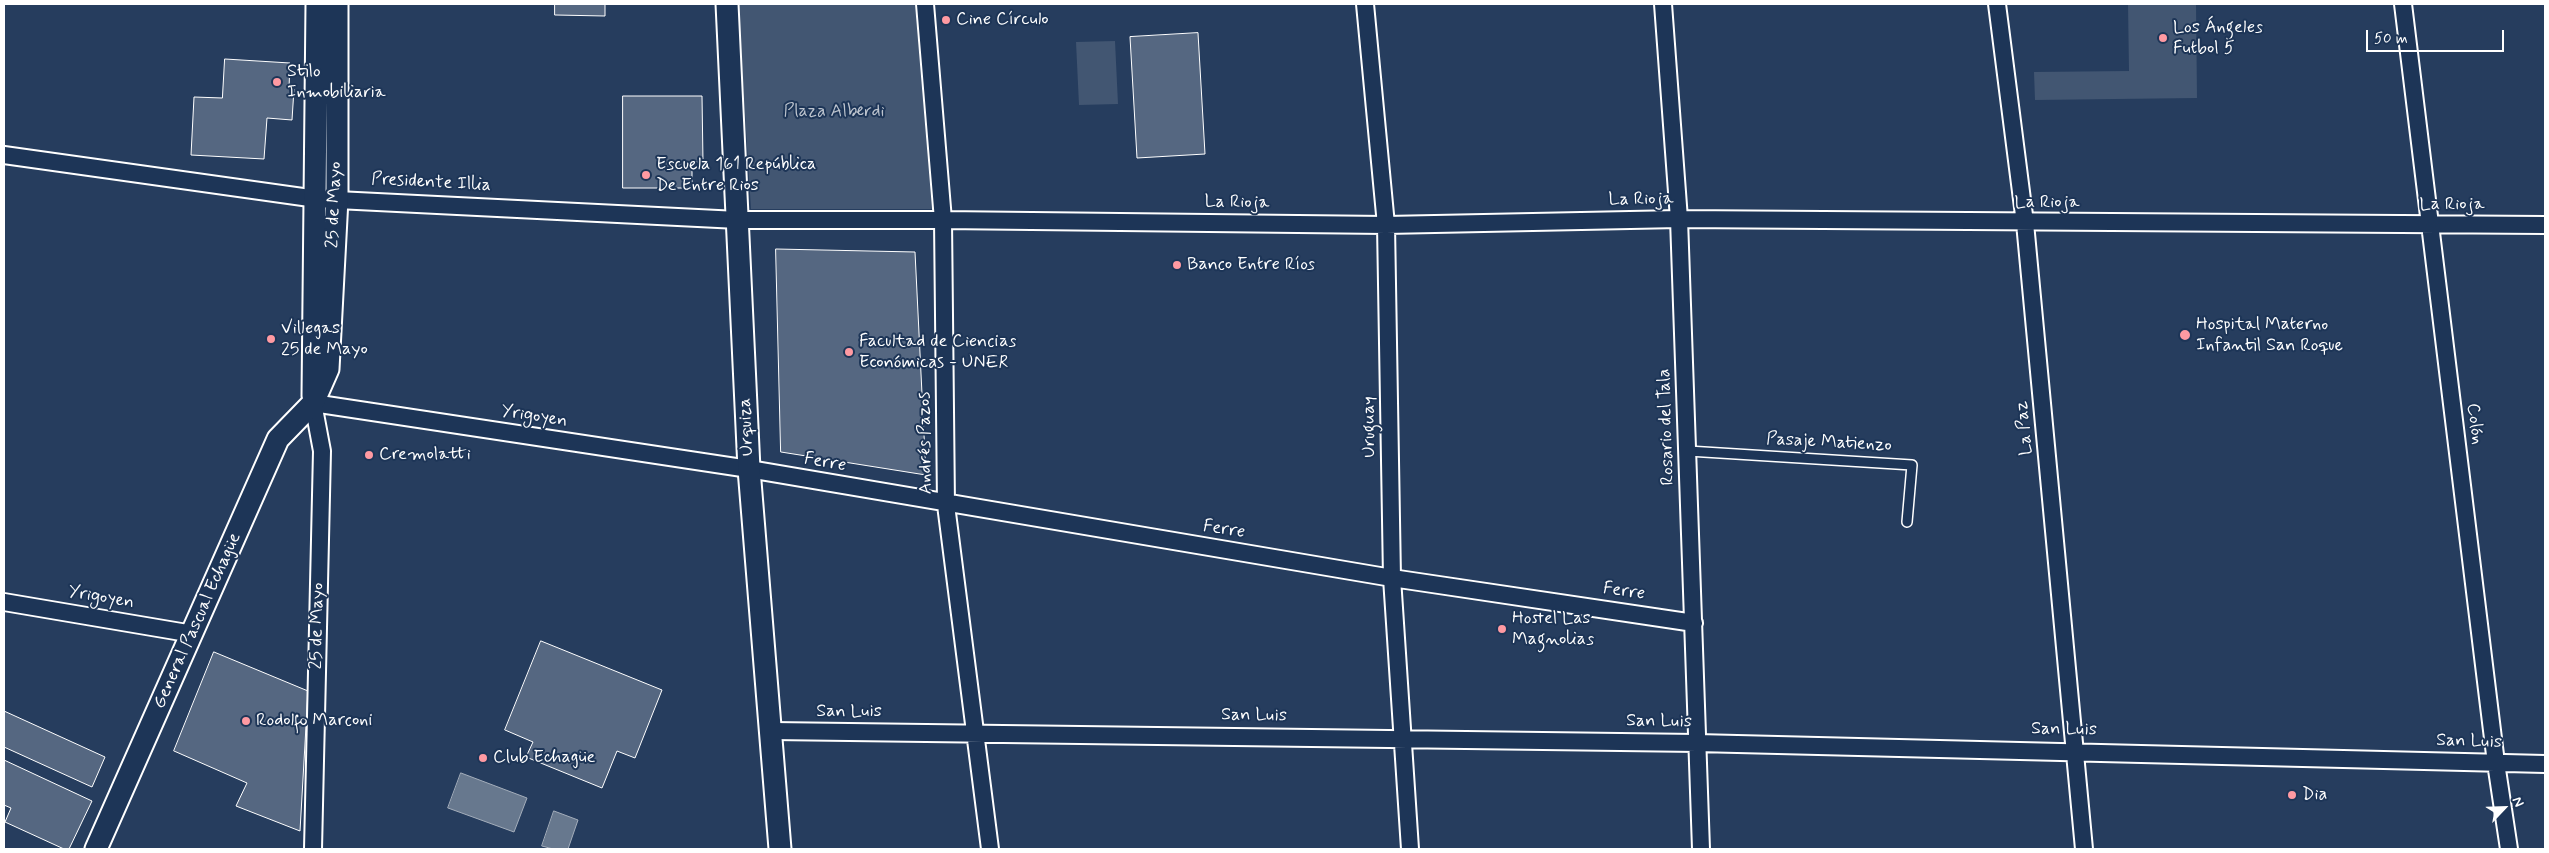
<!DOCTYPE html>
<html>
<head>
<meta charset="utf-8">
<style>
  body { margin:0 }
  #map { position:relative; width:2549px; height:853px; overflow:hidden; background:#263d5e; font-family:Mynerve,sans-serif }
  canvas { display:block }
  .frame { position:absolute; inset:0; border:5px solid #fff; pointer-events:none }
  .north { position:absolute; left:2479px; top:783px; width:50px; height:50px; -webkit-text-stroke:4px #1d3557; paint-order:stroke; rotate:66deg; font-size:14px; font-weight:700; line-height:20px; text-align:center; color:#fff }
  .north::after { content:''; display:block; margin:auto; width:18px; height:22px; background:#fff; clip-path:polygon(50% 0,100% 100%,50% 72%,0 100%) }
  .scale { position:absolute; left:2366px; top:30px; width:138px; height:22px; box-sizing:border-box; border:2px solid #fff; border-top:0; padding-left:6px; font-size:15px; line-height:18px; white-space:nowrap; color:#fff; -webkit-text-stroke:4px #1d3557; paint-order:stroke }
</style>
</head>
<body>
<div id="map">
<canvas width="2549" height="853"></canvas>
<div class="frame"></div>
<div class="north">N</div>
<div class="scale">50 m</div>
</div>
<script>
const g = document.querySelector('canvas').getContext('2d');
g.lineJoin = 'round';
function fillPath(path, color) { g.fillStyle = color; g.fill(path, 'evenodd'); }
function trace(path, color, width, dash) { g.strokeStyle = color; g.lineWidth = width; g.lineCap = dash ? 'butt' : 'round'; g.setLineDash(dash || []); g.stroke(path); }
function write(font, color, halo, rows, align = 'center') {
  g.font = font + ' Mynerve,sans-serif'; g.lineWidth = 4; g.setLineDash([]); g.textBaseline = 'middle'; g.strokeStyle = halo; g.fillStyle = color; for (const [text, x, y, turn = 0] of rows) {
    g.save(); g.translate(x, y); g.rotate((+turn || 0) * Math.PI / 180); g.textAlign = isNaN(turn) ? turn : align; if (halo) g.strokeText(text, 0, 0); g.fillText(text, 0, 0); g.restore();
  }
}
const green = new Path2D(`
  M738,4H915L932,209H751Z
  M2128,4H2196L2197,98L2035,100L2034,72L2129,71Z
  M1115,41L1118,104L1079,105L1076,42Z`);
const water = new Path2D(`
  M461,773L527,798L514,832L448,808Z
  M554,811L578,820L568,849H553L542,846Z`);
const building = new Path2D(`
  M555,4H605V16L555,15Z
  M1198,33L1205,154L1137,158L1130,37Z
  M225,59L290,63L289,88L294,89L292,120L267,118L264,159L191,155L194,97L222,98Z
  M623,96H702L703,162H692V188H623Z
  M776,249L915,252L926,475L781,452Z
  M541,641L662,690L635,758L617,751L602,788L526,757L533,742L505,730Z
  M214,652L308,691L300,831L236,806L247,783L174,751Z
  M4,711L105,757L92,787L4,747Z
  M4,760L92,801L69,849H64L5,822L11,808L4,805Z`);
const service = new Path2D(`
  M1688,451L1912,465L1907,522`);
const minor = new Path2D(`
  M925,4L943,220L946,505L990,849
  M1365,4L1386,225L1392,578L1410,849
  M1663,4L1679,219L1701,849
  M1997,4L2025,223L2084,849
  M2403,4L2496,763L2509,849
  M4,155L317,199L738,220H943L1386,225L1679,219L2545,225
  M4,602L193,634
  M772,731L1697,743L2545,764
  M313,849L322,451L313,403L749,469L1392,578L1694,623`);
const tertiary = new Path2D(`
  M727,4L749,469L780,849
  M313,396L317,4
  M96,849L278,439L313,403L328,369L337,199V4`);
const markers = [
  [946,20,5,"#ff9aa2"],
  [2163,38,5,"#ff9aa2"],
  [277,82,5,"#ff9aa2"],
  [646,175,5,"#ff9aa2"],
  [1177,265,5,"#ff9aa2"],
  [2185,335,6,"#ff9aa2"],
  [271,339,5,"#ff9aa2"],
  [849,352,5,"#ff9aa2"],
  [369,455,5,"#ff9aa2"],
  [1502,629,5,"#ff9aa2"],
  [246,721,5,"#ff9aa2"],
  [483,758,5,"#ff9aa2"],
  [2292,795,5,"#ff9aa2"]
];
const poiNames = [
  ["Cine Círculo",956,20],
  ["Los Ángeles",2173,28],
  ["Futbol 5",2173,49],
  ["Stilo",287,72],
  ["Inmobiliaria",287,93],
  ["Escuela 161 República",656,165],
  ["De Entre Rios",656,186],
  ["Banco Entre Ríos",1187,265],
  ["Hospital Materno",2196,325],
  ["Infantil San Roque",2196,346],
  ["Villegas",281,329],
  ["25 de Mayo",281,350],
  ["Facultad de Ciencias",859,342],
  ["Económicas - UNER",859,363],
  ["Cremolatti",379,455],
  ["Hostel Las",1512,619],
  ["Magnolias",1512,640],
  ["Rodolfo Marconi",256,721],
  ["Club Echagüe",493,758],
  ["Dia",2302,795]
];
const parkNames = [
  ["Plaza Alberdi",834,112]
];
const streetNames = [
  ["Presidente Illia",431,183,3],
  ["La Rioja",1641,200,-1],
  ["La Rioja",1237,203,1],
  ["La Rioja",2047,203],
  ["25 de Mayo",335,205,-88],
  ["La Rioja",2452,205],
  ["Yrigoyen",534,417,9],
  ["Colón",2474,424,83],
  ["Urquiza",747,427,-93],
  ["Uruguay",1370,427,-91],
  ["Rosario del Tala",1667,427,-92],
  ["La Paz",2025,428,-96],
  ["Andrés Pazos",926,443,-91],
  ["Pasaje Matienzo",1829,443,3],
  ["Ferre",825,463,10],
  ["Ferre",1224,530,9],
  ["Ferre",1624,592,8],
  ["Yrigoyen",101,598,10],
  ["General Pascual Echagüe",198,621,-66],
  ["25 de Mayo",318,626,-89],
  ["San Luis",849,712],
  ["San Luis",1254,716,1],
  ["San Luis",1659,722,1],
  ["San Luis",2064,730,1],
  ["San Luis",2469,742,2]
];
fillPath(green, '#425672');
fillPath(water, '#67788e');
trace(water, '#a4aebb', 1);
fillPath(building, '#556781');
trace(building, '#fff', 1);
trace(service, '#fff', 12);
trace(minor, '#fff', 20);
trace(tertiary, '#fff', 25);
trace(service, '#1d3557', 9);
trace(minor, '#1d3557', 16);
trace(tertiary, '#1d3557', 21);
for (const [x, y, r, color] of markers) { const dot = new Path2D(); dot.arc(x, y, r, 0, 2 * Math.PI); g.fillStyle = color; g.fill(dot); trace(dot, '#1d3557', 2); }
write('18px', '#fff', '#1d3557', poiNames, 'left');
write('18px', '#bdc4ce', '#1d3557', parkNames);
write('18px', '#fff', '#1d3557', streetNames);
</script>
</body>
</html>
